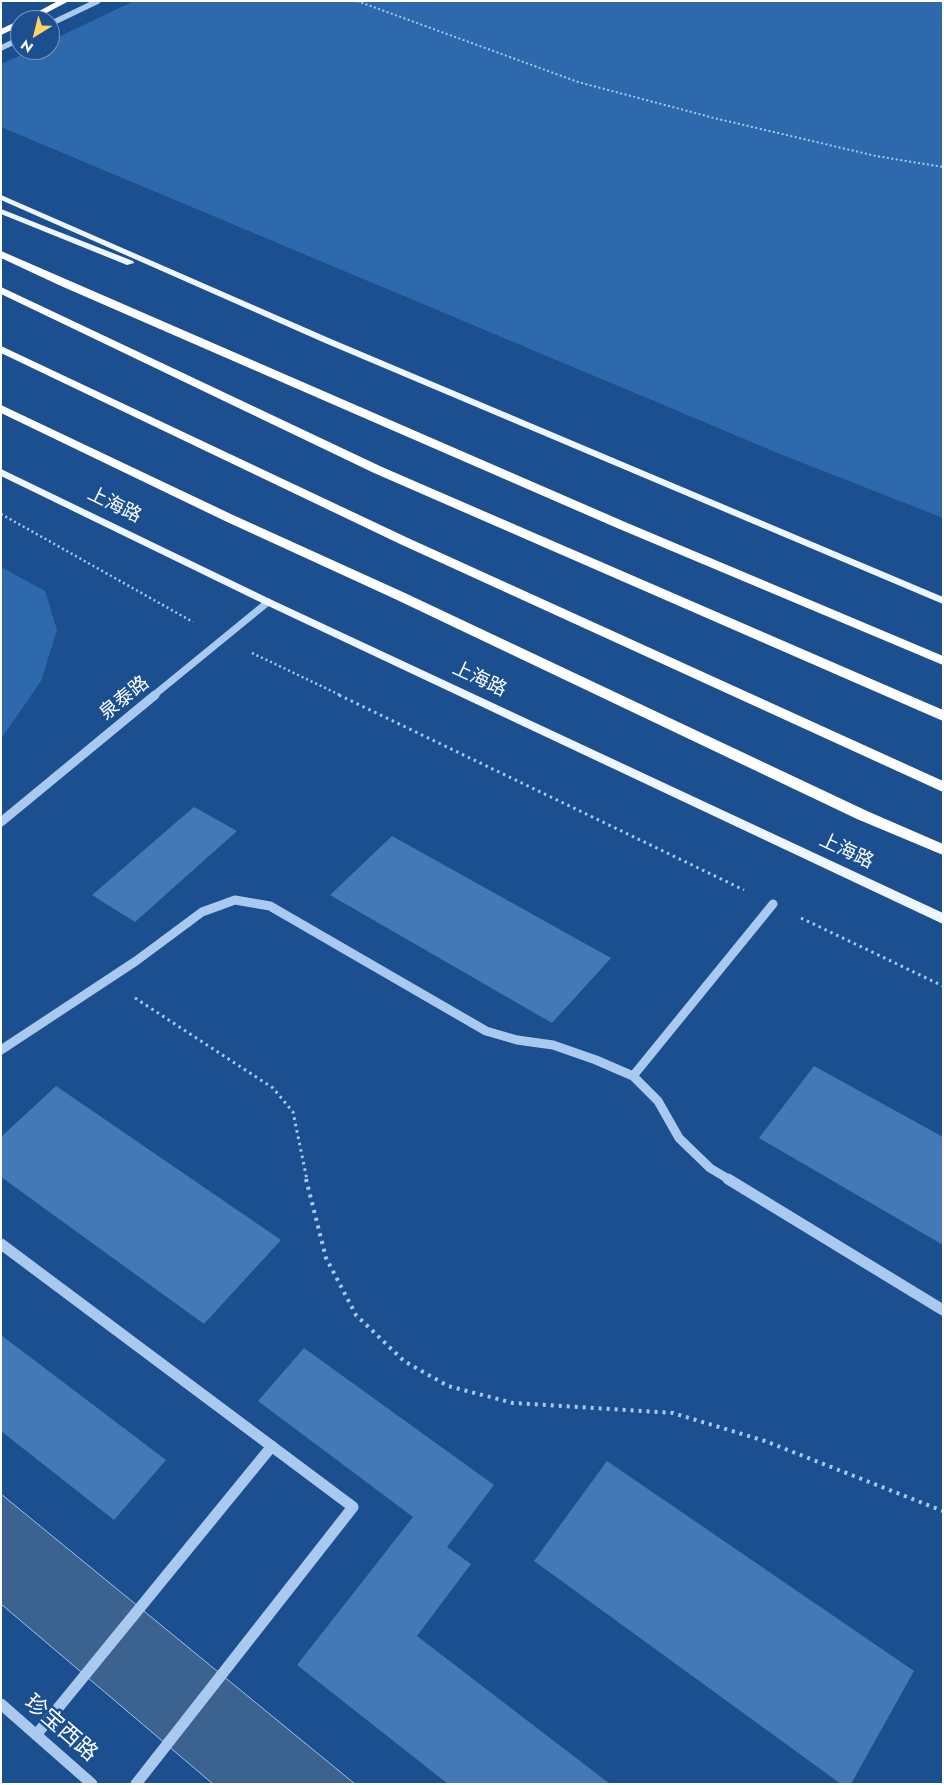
<!DOCTYPE html>
<html>
<head>
<meta charset="utf-8">
<style>
  body { margin:0 }
  #map { position:relative; width:944px; height:1785px; overflow:hidden; background:#1b4f8f; font-family:Jost,sans-serif }
  canvas { display:block }
  .frame { position:absolute; inset:0; border:2px solid #fff; pointer-events:none }
  .north { position:absolute; left:10px; top:10px; width:50px; height:50px; box-sizing:border-box; background:#1b4f8f; border:1px solid #7695bc; border-radius:50%; rotate:216deg; font-size:14px; font-weight:700; line-height:20px; text-align:center; color:#fff }
  .north::after { content:''; display:block; margin:auto; width:18px; height:22px; background:#ffd166; clip-path:polygon(50% 0,100% 100%,50% 72%,0 100%) }
</style>
</head>
<body>
<div id="map">
<canvas width="944" height="1785"></canvas>
<div class="frame"></div>
<div class="north">N</div>
</div>
<script>
const g = document.querySelector('canvas').getContext('2d');
g.lineJoin = 'round';
function fillPath(path, color) { g.fillStyle = color; g.fill(path, 'evenodd'); }
function trace(path, color, width, dash) { g.strokeStyle = color; g.lineWidth = width; g.lineCap = dash ? 'butt' : 'round'; g.setLineDash(dash || []); g.stroke(path); }
function write(font, color, halo, rows, align = 'center') {
  g.font = font + ' Jost,"Noto Sans SC",sans-serif'; g.lineWidth = 5; g.setLineDash([]); g.textBaseline = 'middle'; g.strokeStyle = halo; g.fillStyle = color; for (const [text, x, y, turn = 0] of rows) {
    g.save(); g.translate(x, y); g.rotate((+turn || 0) * Math.PI / 180); g.textAlign = isNaN(turn) ? turn : align; if (halo) g.strokeText(text, 0, 0); g.fillText(text, 0, 0); g.restore();
  }
}
const green = new Path2D(`
  M134,1H943V518L785,456L1,127V64L32,50H50V41Z
  M1,567L45,591L57,630L41,681L1,739Z`);
const water = new Path2D(`
  M1,1494L355,1784H213L1,1604Z`);
const building = new Path2D(`
  M194,807L237,831L135,922L92,895Z
  M392,836L611,958L552,1023L330,895Z
  M814,1066L943,1137V1245L759,1138Z
  M56,1086L281,1240L204,1324L1,1177V1137Z
  M1,1335L166,1460L114,1520L1,1431Z
  M304,1348L494,1485L447,1547L471,1564L417,1636L610,1784H448L297,1665L413,1517L258,1401Z
  M607,1461L914,1671L851,1784H841L534,1561Z`);
const pathFar3 = new Path2D(`
  M357,1L578,82L714,118L876,156L943,167`);
const pathFar2 = new Path2D(`
  M1,514L193,622
  M252,653L342,696`);
const pathFar1 = new Path2D(`
  M339,695L744,890
  M801,918L943,986
  M135,998L273,1088L293,1112L307,1180`);
const path = new Path2D(`
  M306,1179L326,1258L356,1315L404,1361L448,1386L513,1403L673,1413L765,1441L943,1511`);
const minorFar3 = new Path2D(`
  M50,24L98,1
  M1,48L20,39`);
const minorFar2 = new Path2D(`
  M153,696L268,602`);
const minorFar1 = new Path2D(`
  M1,822L155,695
  M1,1050L136,961L202,912L235,900L270,906L486,1031L517,1040L553,1045L596,1060L633,1076L658,1101L679,1138L710,1168L730,1180
  M633,1076L773,904`);
const minor = new Path2D(`
  M728,1179L943,1310
  M1,1244L353,1507L136,1784
  M1,1704L92,1784
  M36,1735L272,1446`);
const major = new Path2D(`
  M1,195L331,339L943,597V604L325,343L1,200Z
  M1,209L133,261L134,263L127,265L1,214Z
  M1,469L272,600L943,913V924L264,604L1,476Z`);
const highway = new Path2D(`
  M58,1H69L33,20H22Z
  M20,20V26L1,35V29Z
  M1,251L625,522L943,656V665L617,528L61,286L1,258Z
  M1,287L382,467L943,710V721L374,473L1,294Z
  M1,346L408,538L943,781V792L400,544L1,353Z
  M1,405L233,515L405,593L867,811L943,844V855L857,819L395,599L225,521L1,413Z`);
const streetNames = [
  ["上海路",114,506,26],
  ["上海路",479,680,25],
  ["泉泰路",125,699,-39],
  ["上海路",846,852,25]
];
const nearStreetnames = [
  ["珍宝西路",60,1729,41]
];
fillPath(green, '#2e69ad');
fillPath(water, '#3c6290');
trace(water, '#9cc4f0', 1);
fillPath(building, '#4478b7');
trace(pathFar3, '#a9c9ee', 2, [2, 2.5]);
trace(pathFar2, '#a9c9ee', 2.5, [2, 3]);
trace(pathFar1, '#a9c9ee', 3, [2.5, 4]);
trace(path, '#a9c9ee', 4, [3, 5]);
trace(minorFar3, '#a9c9ee', 5.5);
trace(minorFar2, '#a9c9ee', 7);
trace(minorFar1, '#a9c9ee', 9);
trace(minor, '#a9c9ee', 11);
fillPath(major, '#f0f6ff');
fillPath(highway, '#fff');
write('19px', '#fff', '#1b4f8f', streetNames);
write('22px', '#fff', '#1b4f8f', nearStreetnames);
</script>
</body>
</html>
